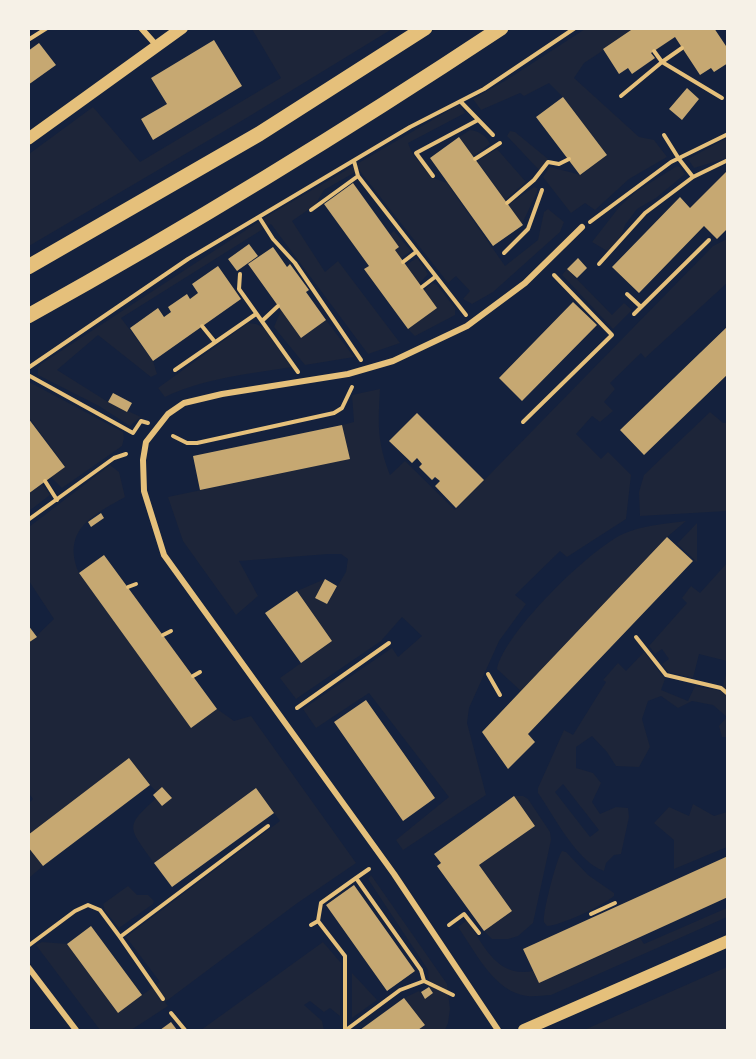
<!DOCTYPE html>
<html>
<head>
<meta charset="utf-8">
<style>
  body { margin:0 }
  #map { position:relative; width:756px; height:1059px; overflow:hidden; background:#14213d; font-family:Roboto,sans-serif }
  canvas { display:block }
  .frame { position:absolute; inset:0; border:30px solid #f6f1e7; pointer-events:none }
</style>
</head>
<body>
<div id="map">
<canvas width="756" height="1059"></canvas>
<div class="frame"></div>
</div>
<script>
const g = document.querySelector('canvas').getContext('2d');
g.lineJoin = 'round';
function fillPath(path, color) { g.fillStyle = color; g.fill(path, 'evenodd'); }
function trace(path, color, width, dash) { g.strokeStyle = color; g.lineWidth = width; g.lineCap = dash ? 'butt' : 'round'; g.setLineDash(dash || []); g.stroke(path); }
const green = new Path2D(`
  M252,29H392L248,117L29,246V154L93,107L140,162L281,78Z
  M585,29H636L584,63L574,78L639,137L654,140L667,157L629,179L595,210L585,203L571,213L543,177L550,167L581,175L607,155L563,97L549,83L524,96L520,93L481,110L473,99L508,79Z
  M460,104L465,113L408,143L412,153L431,177L447,183L505,266L538,240L544,212L548,209L564,222L560,232L493,292L472,304L463,299L470,291L456,276L448,283L359,170L324,190L315,205L292,221L325,272L338,261L400,343L368,354L271,224L121,318L153,361L157,374L151,377L98,335L57,370L108,402L141,417L130,426L99,406L38,375V368L41,364L269,215Z
  M470,130C479,131 487,136 490,144L473,156L459,137Z
  M510,131L515,132L548,159L540,171L507,136Z
  M727,138V158L694,168L688,159Z
  M497,149L526,182L505,200L477,161Z
  M677,166L680,167L685,174L656,198L637,209L625,225L621,236L609,252L592,242L620,206L637,191Z
  M534,187L537,188V192L522,224L508,205Z
  M394,231L411,251L401,258L395,250L399,247L390,234Z
  M727,239V283L645,358L641,353L610,383L615,389L604,402L613,411L600,422L592,416L576,434L601,459L608,452L631,475L626,519L567,557L560,551L515,595L526,604L499,641L469,708L467,723L486,795L403,850L396,840L449,797L369,693L316,728L303,709L392,648L398,657L422,636L402,617L381,641L296,699L280,678L332,641L297,591L325,579L315,598L327,604L346,572L348,559L341,554H328L239,561L258,596L236,615L183,541L168,497L349,459L342,425L354,422L352,395L380,389C378,425 377,441 390,475L405,461L455,510L713,246Z
  M415,259H418L428,274L419,284L406,265Z
  M567,269L612,315L624,303L632,310L613,329L562,275Z
  M432,283L437,285L455,308V315L415,336L408,329L436,308L424,290Z
  M281,310L301,338L326,320L354,357L305,365L274,327Z
  M248,323L256,324L263,327L292,367C248,374 205,378 165,397L158,388Z
  M29,382L123,432L124,438L122,446L62,488L51,477L65,466L29,418Z
  M710,412L723,423H727V511L640,516L639,492L644,475Z
  M110,465L119,472L125,497C93,515 61,530 79,573L191,727L217,709L234,721L251,716L356,863L296,904L165,1002L168,1006L131,1030H100L36,945L42,942L67,944L118,1013L160,982L126,937L280,821L256,788L154,863C127,825 124,827 160,795L150,785L29,835V803L33,799L28,792L29,643L54,619L29,581V527Z
  M42,484L50,495L29,511V494Z
  M686,521L667,537L521,691L497,669C504,633 590,549 623,534C643,525 666,524 686,521Z
  M697,523V562L677,544Z
  M727,563V661L699,654L693,678L668,672L662,664L669,659L662,649L655,654L649,646L687,603L682,598L691,586L700,593Z
  M644,652L665,679L661,690L688,701L695,686L722,691L727,669V737H722L719,726L727,717L713,705L692,701L678,708L661,696L648,701L642,719L650,747L639,767L616,766L607,752L592,736L576,747V768L593,773L601,783L592,802L600,814L616,807L628,808L629,817L621,854L614,855L606,863L604,871C576,861 555,817 538,793V788L564,730L573,735L606,682L603,680L618,663L626,671ZM563,784L599,830L590,837L555,792Z
  M514,796H523L528,799L550,832L551,840L533,923L518,936L508,939H492L484,931L512,911L479,865L535,826Z
  M693,804L714,816L727,812V847L674,869V840L654,823L669,807L689,816Z
  M28,847L43,866L29,878H28Z
  M562,851L566,852L588,875L614,893V896C604,905 560,926 547,926C546,924 544,923 544,922C542,914 557,857 562,851Z
  M371,875L447,984L450,1009L448,1023L445,1030H418L425,1025L404,998L419,991L425,999L433,993L429,987L428,970L368,879Z
  M128,886L137,895H148L154,901L153,904L119,928L105,911L103,904Z
  M727,908V917L551,995C544,995 535,997 527,996C494,992 475,951 458,927L467,920C484,946 497,978 533,971L539,983L640,938L644,944Z
  M323,942L341,963L340,1016L330,1008L324,1012L310,1001L304,1005L322,1021L324,1030H201Z
  M727,967V1030H584Z
  M352,973L377,1000L352,1018Z`);
const building = new Path2D(`
  M634,28L636,30L639,28H714L728,49V63L714,72L711,68L700,75L675,37L651,53L655,58L632,74L628,68L619,74L603,49Z
  M214,40L242,86L153,140L141,119L167,104L151,78Z
  M39,43L56,65L28,85V51Z
  M687,88L699,99L682,120L669,109Z
  M563,97L607,155L580,175L536,117Z
  M459,137L523,225L493,246L430,158Z
  M728,170V228L717,239L704,226L639,293L612,267L680,197L690,208Z
  M353,183L399,247L395,250L437,308L408,329L364,269L369,266L324,204Z
  M249,244L258,256L237,271L228,259Z
  M273,247L287,267L290,264L309,290L306,292L326,320L301,338L248,264Z
  M578,258L587,268L577,278L567,269Z
  M218,266L241,299L153,361L130,328L158,308L164,317L171,312L168,307L187,294L190,299L198,293L192,284Z
  M573,302L597,325L522,401L499,378Z
  M728,326V374L644,455L620,430Z
  M113,393L132,403L127,412L108,402Z
  M417,413L484,480L456,508L435,486L440,481L435,477L432,480L419,467L422,464L417,458L412,463L389,441Z
  M28,418L65,467L28,494Z
  M342,425L350,459L200,490L193,456Z
  M101,513L104,518L91,527L88,522Z
  M667,537L693,561L528,734L535,742L508,769L482,732Z
  M104,555L217,709L191,728L79,573Z
  M325,579L337,586L327,604L315,598Z
  M297,591L332,641L301,663L265,613Z
  M28,625L37,637L28,643Z
  M366,700L435,798L403,821L334,722Z
  M129,758L150,785L43,866L28,847V835Z
  M162,787L172,798L162,806L153,795Z
  M256,788L274,813L172,887L154,863Z
  M514,796L535,826L479,865L512,911L484,931L437,866L441,863L434,854Z
  M728,856V897L539,983L523,949Z
  M354,885L415,971L387,991L326,905Z
  M91,926L142,995L118,1013L67,944Z
  M429,987L433,993L425,999L421,992Z
  M404,998L425,1025L418,1030H360Z
  M171,1022L177,1030H160Z`);
const path = new Path2D(`
  M28,40L47,28
  M682,48L662,62L722,98
  M621,96L662,62L654,51
  M461,102L493,135
  M664,135L679,159L693,177
  M475,159L500,143
  M354,161L358,176
  M433,176L416,153L478,120
  M507,203L534,180L548,162L559,164L569,159
  M311,210L358,176L466,315
  M259,217L273,239L295,263L361,360
  M590,222L671,162L728,134
  M504,253L528,229L542,190
  M403,262L416,252
  M599,264L645,213L693,177L728,160
  M240,274L239,289L298,372
  M422,287L435,277
  M627,294L641,307
  M634,314L709,240
  M262,321L278,306
  M202,326L215,342
  M28,368L188,259L410,127L484,89L575,28
  M175,370L256,314
  M28,375L133,433L141,421L148,423
  M523,422L612,335L554,275
  M173,436L187,443H197L334,413L342,408L352,387
  M45,481L57,500
  M28,520L114,458L126,454
  M128,587L136,584
  M163,635L171,631
  M636,637L666,675L721,688L728,694
  M488,674L500,695
  M193,676L200,672
  M297,708L389,643
  M356,878L369,869
  M591,914L615,903
  M318,921L321,903L356,878L421,970L424,981
  M311,925L318,921L345,956V1030
  M449,925L464,914L479,933
  M28,946L75,911L88,905L100,910L120,937
  M163,999L120,937L268,826
  M171,1013L185,1030
  M346,1030L400,990L424,981L453,995`);
const minor = new Path2D(`
  M141,28L157,46
  M28,967L76,1030
  M498,1030L394,874L164,555L144,491L143,460L146,442L168,414L184,403L222,394L348,374L393,361L467,326L525,283L582,227`);
const secondary = new Path2D(`
  M28,139L182,28
  M524,1030L728,941`);
const primary = new Path2D(`
  M28,267L259,134L425,28
  M28,316C190,226 347,130 501,28`);
fillPath(green, '#1d2539');
fillPath(building, '#c6a872');
trace(path, '#e5c07b', 4);
trace(minor, '#e5c07b', 6);
trace(secondary, '#e5c07b', 12);
trace(primary, '#e5c07b', 15);
</script>
</body>
</html>
